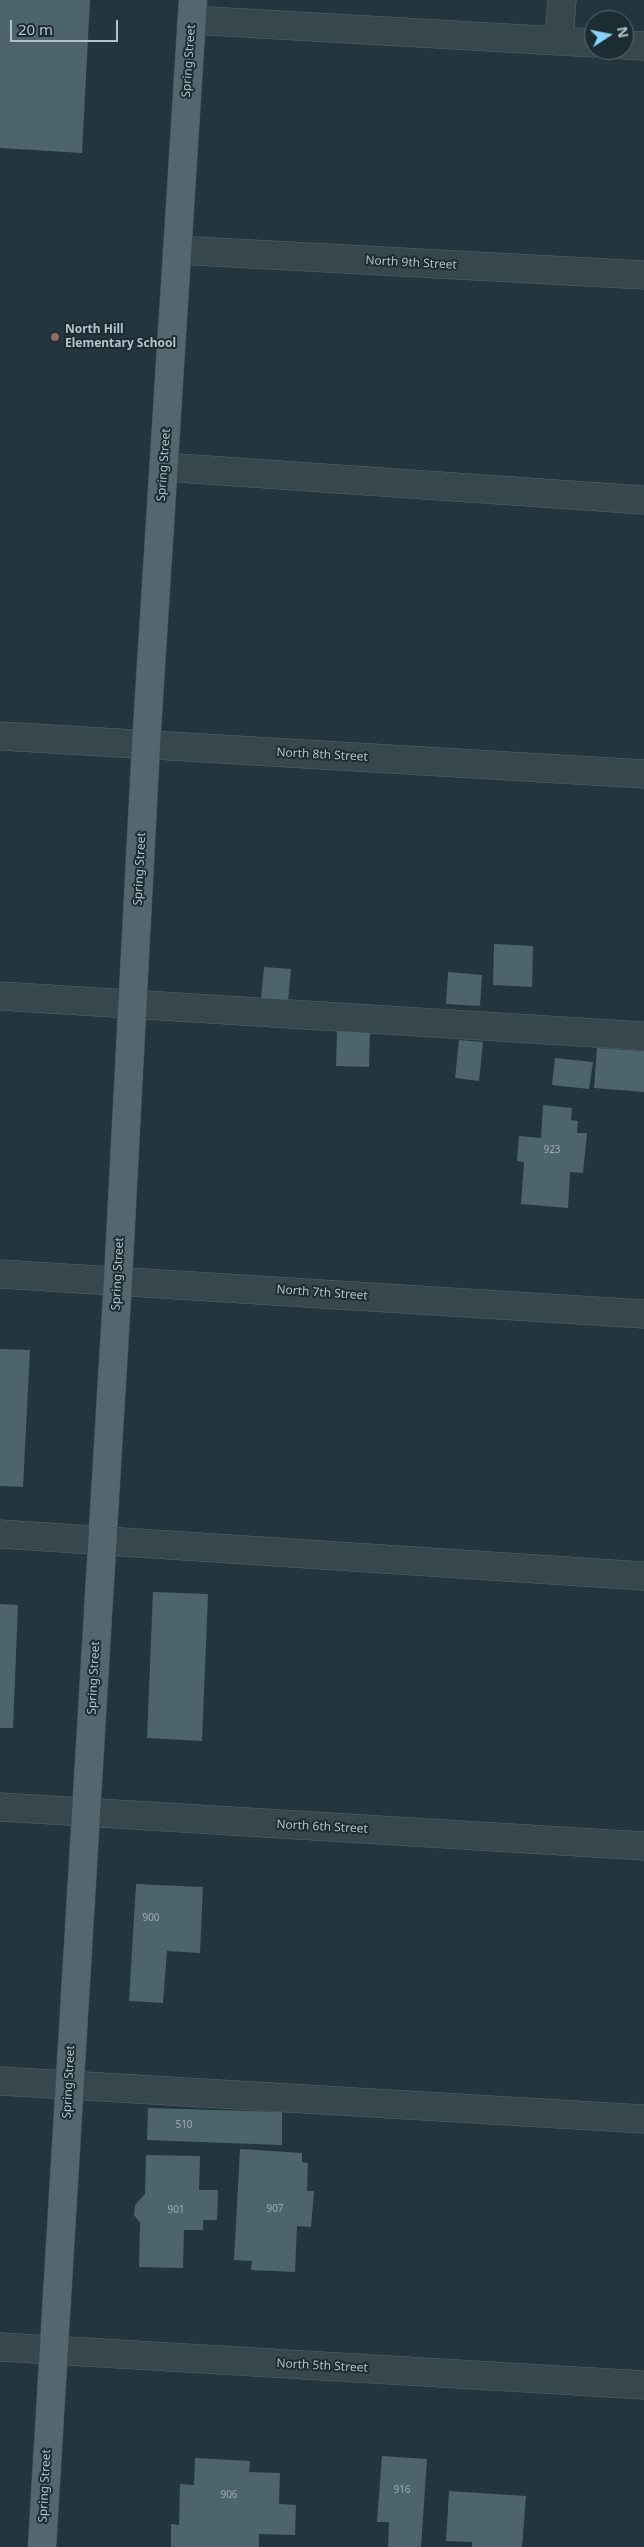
<!DOCTYPE html>
<html>
<head>
<meta charset="utf-8">
<style>
  body { margin:0 }
  #map { position:relative; width:644px; height:2547px; overflow:hidden; background:#23363e; font-family:"Noto Sans",sans-serif }
  canvas { display:block }
  .north { position:absolute; left:584px; top:10px; width:50px; height:50px; box-sizing:border-box; background:#1c2c33; border:1px solid #58686f; border-radius:50%; rotate:79deg; font-size:14px; font-weight:700; line-height:20px; text-align:center; color:#b3c2c9 }
  .north::after { content:''; display:block; margin:auto; width:18px; height:22px; background:#87d4fa; clip-path:polygon(50% 0,100% 100%,50% 72%,0 100%) }
  .scale { position:absolute; left:10px; top:20px; width:108px; height:22px; box-sizing:border-box; border:2px solid #b3c2c9; border-top:0; padding-left:6px; font-size:15px; line-height:18px; white-space:nowrap; color:#b3c2c9; -webkit-text-stroke:4px #1c2c33; paint-order:stroke }
</style>
</head>
<body>
<div id="map">
<canvas width="644" height="2547"></canvas>
<div class="north">N</div>
<div class="scale">20 m</div>
</div>
<script>
const g = document.querySelector('canvas').getContext('2d');
g.lineJoin = 'round';
function fillPath(path, color) { g.fillStyle = color; g.fill(path, 'evenodd'); }
function trace(path, color, width, dash) { g.strokeStyle = color; g.lineWidth = width; g.lineCap = dash ? 'butt' : 'round'; g.setLineDash(dash || []); g.stroke(path); }
function write(font, color, halo, rows, align = 'center') {
  g.font = font + ' "Noto Sans",sans-serif'; g.lineWidth = 4; g.setLineDash([]); g.textBaseline = 'middle'; g.strokeStyle = halo; g.fillStyle = color; for (const [text, x, y, turn = 0] of rows) {
    g.save(); g.translate(x, y); g.rotate((+turn || 0) * Math.PI / 180); g.textAlign = isNaN(turn) ? turn : align; if (halo) g.strokeText(text, 0, 0); g.fillText(text, 0, 0); g.restore();
  }
}
const building = new Path2D(`
  M0,0H90L82,153L0,148Z
  M494,944L533,946L532,987L493,985Z
  M264,967L291,969L288,1002L261,999Z
  M448,972L482,975L480,1006L446,1004Z
  M337,1030L370,1032L369,1067L336,1066Z
  M459,1040L483,1042L479,1081L455,1078Z
  M597,1048L644,1051V1092L594,1088Z
  M555,1058L593,1062L589,1089L552,1085Z
  M543,1105L572,1108L571,1120L578,1121L577,1133H587L583,1173L570,1172L568,1208L521,1204L524,1162L517,1161L519,1136L541,1138Z
  M0,1349L30,1350L23,1487L0,1486Z
  M153,1592L208,1594L202,1741L147,1738Z
  M0,1604L18,1605L13,1728H0Z
  M136,1884L203,1887L200,1953L167,1951L163,2003L129,2001Z
  M148,2108L282,2112V2145L147,2140Z
  M240,2149L302,2153V2162L308,2163L307,2191H314L311,2227L297,2226L295,2272L251,2270L252,2261L234,2260Z
  M146,2155L200,2156L199,2190H218L217,2220H203V2230H184L183,2268L139,2267L140,2223L134,2215L135,2205L145,2194Z
  M382,2456L427,2459L421,2547H388L389,2522H377Z
  M195,2458L250,2461L249,2472L280,2473L279,2504L296,2505L295,2535L259,2534V2547H171V2524L179,2525L180,2484L194,2485Z
  M449,2491L526,2496L522,2547H472V2542L446,2541Z`);
const minor = new Path2D(`
  M192,20L594,43
  M559,41L562,0
  M624,45L644,46
  M177,250L644,275
  M164,467L644,500
  M0,736L644,774
  M0,996L644,1036
  M0,1274L644,1314
  M0,1534L644,1576
  M0,1807L644,1846
  M0,2081L644,2119
  M0,2347L644,2385`);
const major = new Path2D(`
  M42,2547L118,1280L146,745L193,0`);
const markers = [
  [55,337,5,"#8d6e63"]
];
const numberNames = [
  ["923",552,1150],
  ["900",151,1918],
  ["510",184,2125],
  ["907",275,2209],
  ["901",176,2210],
  ["916",402,2490],
  ["906",229,2495]
];
const streetNames = [
  ["Spring Street",189,61,-86],
  ["North 9th Street",411,263,3],
  ["Spring Street",164,465,-86],
  ["North 8th Street",322,755,3],
  ["Spring Street",140,869,-87],
  ["Spring Street",118,1274,-87],
  ["North 7th Street",322,1293,4],
  ["Spring Street",94,1678,-87],
  ["North 6th Street",322,1827,3],
  ["Spring Street",69,2082,-87],
  ["North 5th Street",322,2366,3],
  ["Spring Street",45,2486,-87]
];
const poiNames = [
  ["North Hill",65,330],
  ["Elementary School",65,344]
];
fillPath(building, '#4e646b');
trace(minor, '#55656c', 29);
trace(major, '#43535a', 29);
trace(minor, '#37474e', 28);
trace(major, '#55676e', 28);
for (const [x, y, r, color] of markers) { const dot = new Path2D(); dot.arc(x, y, r, 0, 2 * Math.PI); g.fillStyle = color; g.fill(dot); trace(dot, '#1c2c33', 2); }
write('10px', '#9aaab2', null, numberNames);
write('12px', '#b3c2c9', '#1c2c33', streetNames);
write('bold 12px', '#b3c2c9', '#1c2c33', poiNames, 'left');
</script>
</body>
</html>
